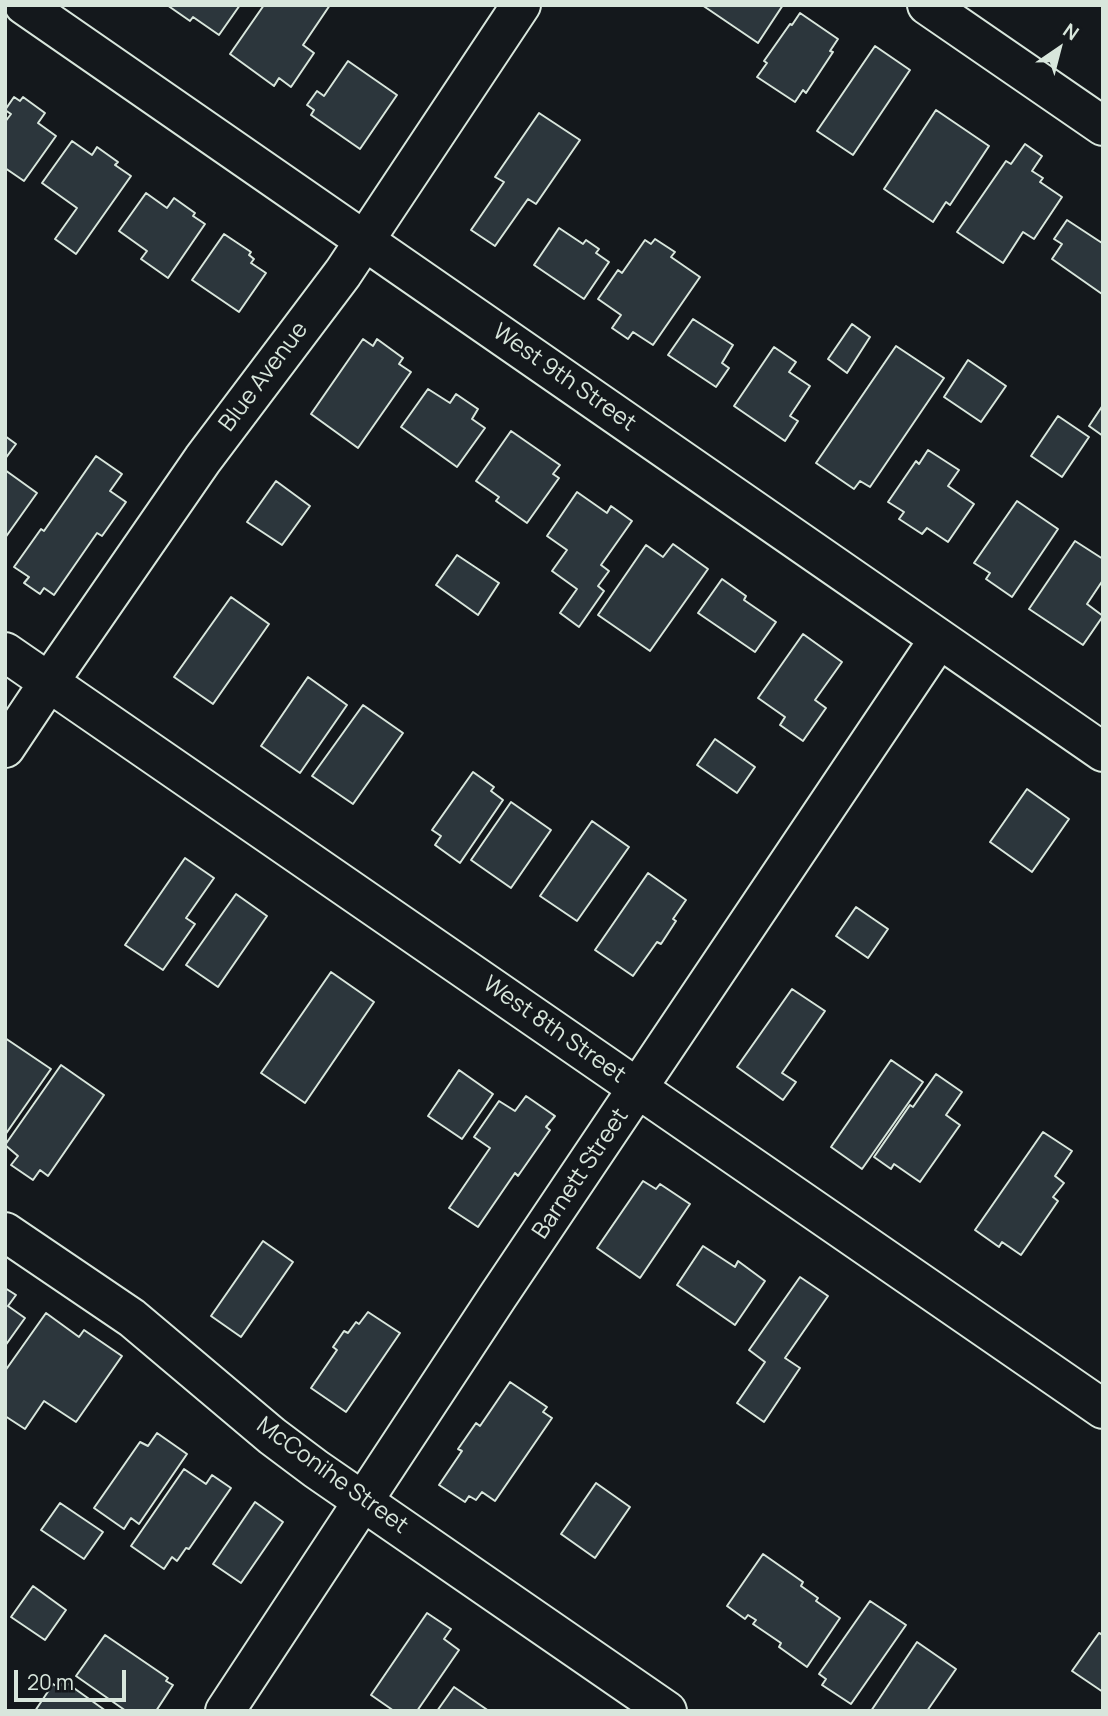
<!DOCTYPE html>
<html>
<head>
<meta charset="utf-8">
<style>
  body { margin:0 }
  #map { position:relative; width:1108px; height:1716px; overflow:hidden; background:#14181c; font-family:Manrope,sans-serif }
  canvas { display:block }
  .frame { position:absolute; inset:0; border:7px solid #d8e6dc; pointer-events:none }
  .north { position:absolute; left:1024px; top:14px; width:70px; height:70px; -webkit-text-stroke:5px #14181c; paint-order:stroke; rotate:35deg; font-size:19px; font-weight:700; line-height:28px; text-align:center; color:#d8e6dc }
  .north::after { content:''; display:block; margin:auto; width:24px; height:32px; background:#d8e6dc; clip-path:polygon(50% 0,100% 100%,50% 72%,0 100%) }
  .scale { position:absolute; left:14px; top:1670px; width:112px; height:32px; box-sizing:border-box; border:4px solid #d8e6dc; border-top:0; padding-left:9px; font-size:21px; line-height:24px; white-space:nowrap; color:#d8e6dc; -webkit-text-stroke:5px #14181c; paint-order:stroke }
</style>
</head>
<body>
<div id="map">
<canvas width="1108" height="1716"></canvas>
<div class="frame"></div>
<div class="north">N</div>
<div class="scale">20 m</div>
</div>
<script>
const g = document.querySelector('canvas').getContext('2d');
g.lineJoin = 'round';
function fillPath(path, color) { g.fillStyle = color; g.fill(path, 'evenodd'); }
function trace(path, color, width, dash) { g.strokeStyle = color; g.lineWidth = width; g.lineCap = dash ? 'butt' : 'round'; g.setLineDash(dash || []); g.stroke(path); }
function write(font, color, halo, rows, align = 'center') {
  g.font = font + ' Manrope,sans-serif'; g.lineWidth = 5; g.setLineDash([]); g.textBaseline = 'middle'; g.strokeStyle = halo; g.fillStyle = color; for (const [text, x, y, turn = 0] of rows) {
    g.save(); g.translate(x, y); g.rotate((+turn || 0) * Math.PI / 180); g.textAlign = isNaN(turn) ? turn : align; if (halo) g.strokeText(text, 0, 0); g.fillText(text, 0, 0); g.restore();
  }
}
const building = new Path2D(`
  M167,5H240L219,35L193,17L190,21Z
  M264,5H330L303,45L314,53L291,87L279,78L274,86L230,54Z
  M702,5H783L758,43Z
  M800,13L838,39L830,51L833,52L806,93L803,90L795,102L757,77L767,63L764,61L790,24L792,25Z
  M875,46L910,70L853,155L817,131Z
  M348,61L397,95L360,149L311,115L314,110L307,105L317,91L324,96Z
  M14,97L20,101L23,97L45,113L38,123L56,136L24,181L5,168V122L11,114L5,110Z
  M936,110L989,146L950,205L946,202L933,222L884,189Z
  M539,113L580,140L536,204L528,199L495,246L471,230L504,182L495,177Z
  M72,141L92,155L97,147L118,162L115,165L131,176L76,254L55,239L77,208L42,183Z
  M1025,144L1042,156L1032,171L1043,178L1040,182L1062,197L1034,239L1023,232L1003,263L957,232L1006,161L1011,164Z
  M146,193L167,208L174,198L195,213L193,216L205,224L168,278L141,259L147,251L119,231Z
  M1067,220L1102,243L1103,242L1102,294L1052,259L1062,244L1054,239Z
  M559,228L583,244L586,240L599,249L596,253L609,262L584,299L534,265Z
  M224,234L251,252L249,255L254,259L251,263L266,273L239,312L192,280Z
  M655,239L675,252L671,257L700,277L653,345L633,332L628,339L612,328L621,315L598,299L618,270L622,273L645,240L651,244Z
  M693,319L733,345L722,363L729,368L716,387L668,355Z
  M852,324L870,337L847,373L828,359Z
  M363,339L373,346L377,339L403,358L399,364L411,372L358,448L311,414Z
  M896,346L944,378L870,487L860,481L854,489L816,463Z
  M774,347L796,362L789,372L810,386L790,416L798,421L785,441L734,406Z
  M968,360L1006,386L981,422L944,397Z
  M428,389L450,403L456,394L478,409L472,419L485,428L457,467L401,427Z
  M1103,405V436L1089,426Z
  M1058,416L1089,437L1062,477L1031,456Z
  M511,431L560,465L553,474L559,478L527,523L496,501L499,497L476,481Z
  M5,436L16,444L5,459Z
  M928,450L959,470L948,486L974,504L948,542L927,528L922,534L899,519L904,512L888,502L916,461L919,464Z
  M96,456L122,474L110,491L126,502L102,536L97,533L54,595L44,588L40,594L24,583L29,577L14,567L41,529L44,531Z
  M5,470L37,493L5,538Z
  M276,481L310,506L282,545L247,522Z
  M577,492L607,513L611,506L632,521L601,565L609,571L598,586L604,591L579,627L560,613L577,589L552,571L567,550L547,536Z
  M1017,501L1058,529L1012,597L986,579L990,573L974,563Z
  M1075,541L1103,559V580L1087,604L1103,616L1083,645L1029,609Z
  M673,544L708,569L650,651L598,615L646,545L663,557Z
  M457,555L499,583L478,615L436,585Z
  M722,579L746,596L744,600L776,622L755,652L698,613Z
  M231,597L269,624L213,704L174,677Z
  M803,634L842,662L815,700L826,708L803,741L780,725L785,717L758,698Z
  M308,677L347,705L300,773L261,746Z
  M363,705L403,733L353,804L312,776Z
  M715,739L755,767L737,793L697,765Z
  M473,772L494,787L491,791L503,800L460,863L435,845L441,836L432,830Z
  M1027,789L1069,819L1032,872L990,842Z
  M511,802L551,830L511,888L471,860Z
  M592,821L629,847L577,921L540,896Z
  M185,858L214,878L186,918L195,924L163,970L125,945Z
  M648,873L686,900L673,919L676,921L661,944L657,942L633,976L595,950Z
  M236,894L267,916L218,987L186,965Z
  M856,907L888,929L868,958L836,936Z
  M331,972L374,1002L305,1103L261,1073Z
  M792,989L825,1011L782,1073L796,1082L783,1100L737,1067Z
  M5,1038L51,1069L5,1135Z
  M891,1060L923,1082L862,1169L831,1147Z
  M61,1065L104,1095L48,1176L40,1170L33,1180L11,1165L18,1156L5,1145Z
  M459,1070L493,1094L462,1139L428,1116Z
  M936,1074L962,1092L946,1115L960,1125L920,1182L894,1164L891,1169L874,1157L910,1105L913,1107Z
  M526,1096L555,1116L546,1127L550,1130L518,1176L515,1173L478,1227L449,1208L490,1148L474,1137L499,1101L515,1111Z
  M1043,1132L1072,1151L1055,1176L1064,1183L1053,1197L1058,1201L1021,1255L1002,1242L999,1247L975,1230Z
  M643,1181L656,1189L660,1184L690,1204L640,1278L597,1248Z
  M263,1241L293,1262L241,1337L211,1316Z
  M703,1246L735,1267L738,1261L765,1281L735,1325L677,1285Z
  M800,1277L828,1296L785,1358L800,1368L764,1422L737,1403L765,1362L749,1350Z
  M5,1288L16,1295L8,1306L25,1318L5,1346Z
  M368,1312L400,1333L346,1412L311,1388L337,1350L333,1347L344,1331L348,1333L356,1322L359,1324Z
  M46,1313L79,1337L84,1330L122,1356L76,1422L44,1401L25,1429L5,1416V1371Z
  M510,1382L547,1407L543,1412L552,1418L495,1501L482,1492L476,1500L469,1496L465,1502L439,1485L462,1451L458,1449L476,1423L480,1426Z
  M157,1433L187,1454L139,1524L131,1518L124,1529L94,1508L140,1442L148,1446Z
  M184,1469L206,1484L212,1475L231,1488L189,1549L186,1548L177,1561L172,1557L164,1569L131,1546Z
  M596,1483L630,1507L595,1558L561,1534Z
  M255,1502L283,1522L241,1583L213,1564Z
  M60,1503L103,1532L84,1559L41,1530Z
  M763,1554L803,1582L801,1586L818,1598L816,1601L840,1618L807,1667L779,1647L781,1643L753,1624L756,1620L748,1615L745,1619L727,1606Z
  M33,1586L66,1610L45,1640L11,1617Z
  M870,1601L906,1625L851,1704L822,1685L826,1679L819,1674Z
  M427,1613L451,1629L444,1639L459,1650L417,1711H394L371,1695Z
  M1099,1633L1103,1635V1692L1072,1671Z
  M105,1635L168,1678L166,1681L173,1685L156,1711H126L76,1676Z
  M917,1642L956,1669L927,1711H871Z
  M64,1681L106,1711H35L53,1684L59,1688Z
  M454,1687L489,1711H437Z`);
const minor = new Path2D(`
  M24,5L1103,752
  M927,5L1103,126
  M5,652L1103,1409
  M5,748L49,682L203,459L343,273L521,5
  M5,1232L132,1318L272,1436L316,1469L667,1711
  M225,1711L498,1296L939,639`);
const streetNames = [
  ["Blue Avenue",264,377,-53],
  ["West 9th Street",564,378,35],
  ["West 8th Street",554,1030,35],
  ["Barnett Street",581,1174,-56],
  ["McConihe Street",332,1476,36]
];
fillPath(building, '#2c363c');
trace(building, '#d8e6dc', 2);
trace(minor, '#d8e6dc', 42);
trace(minor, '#14181c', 38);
write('23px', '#d8e6dc', '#14181c', streetNames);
</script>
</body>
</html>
